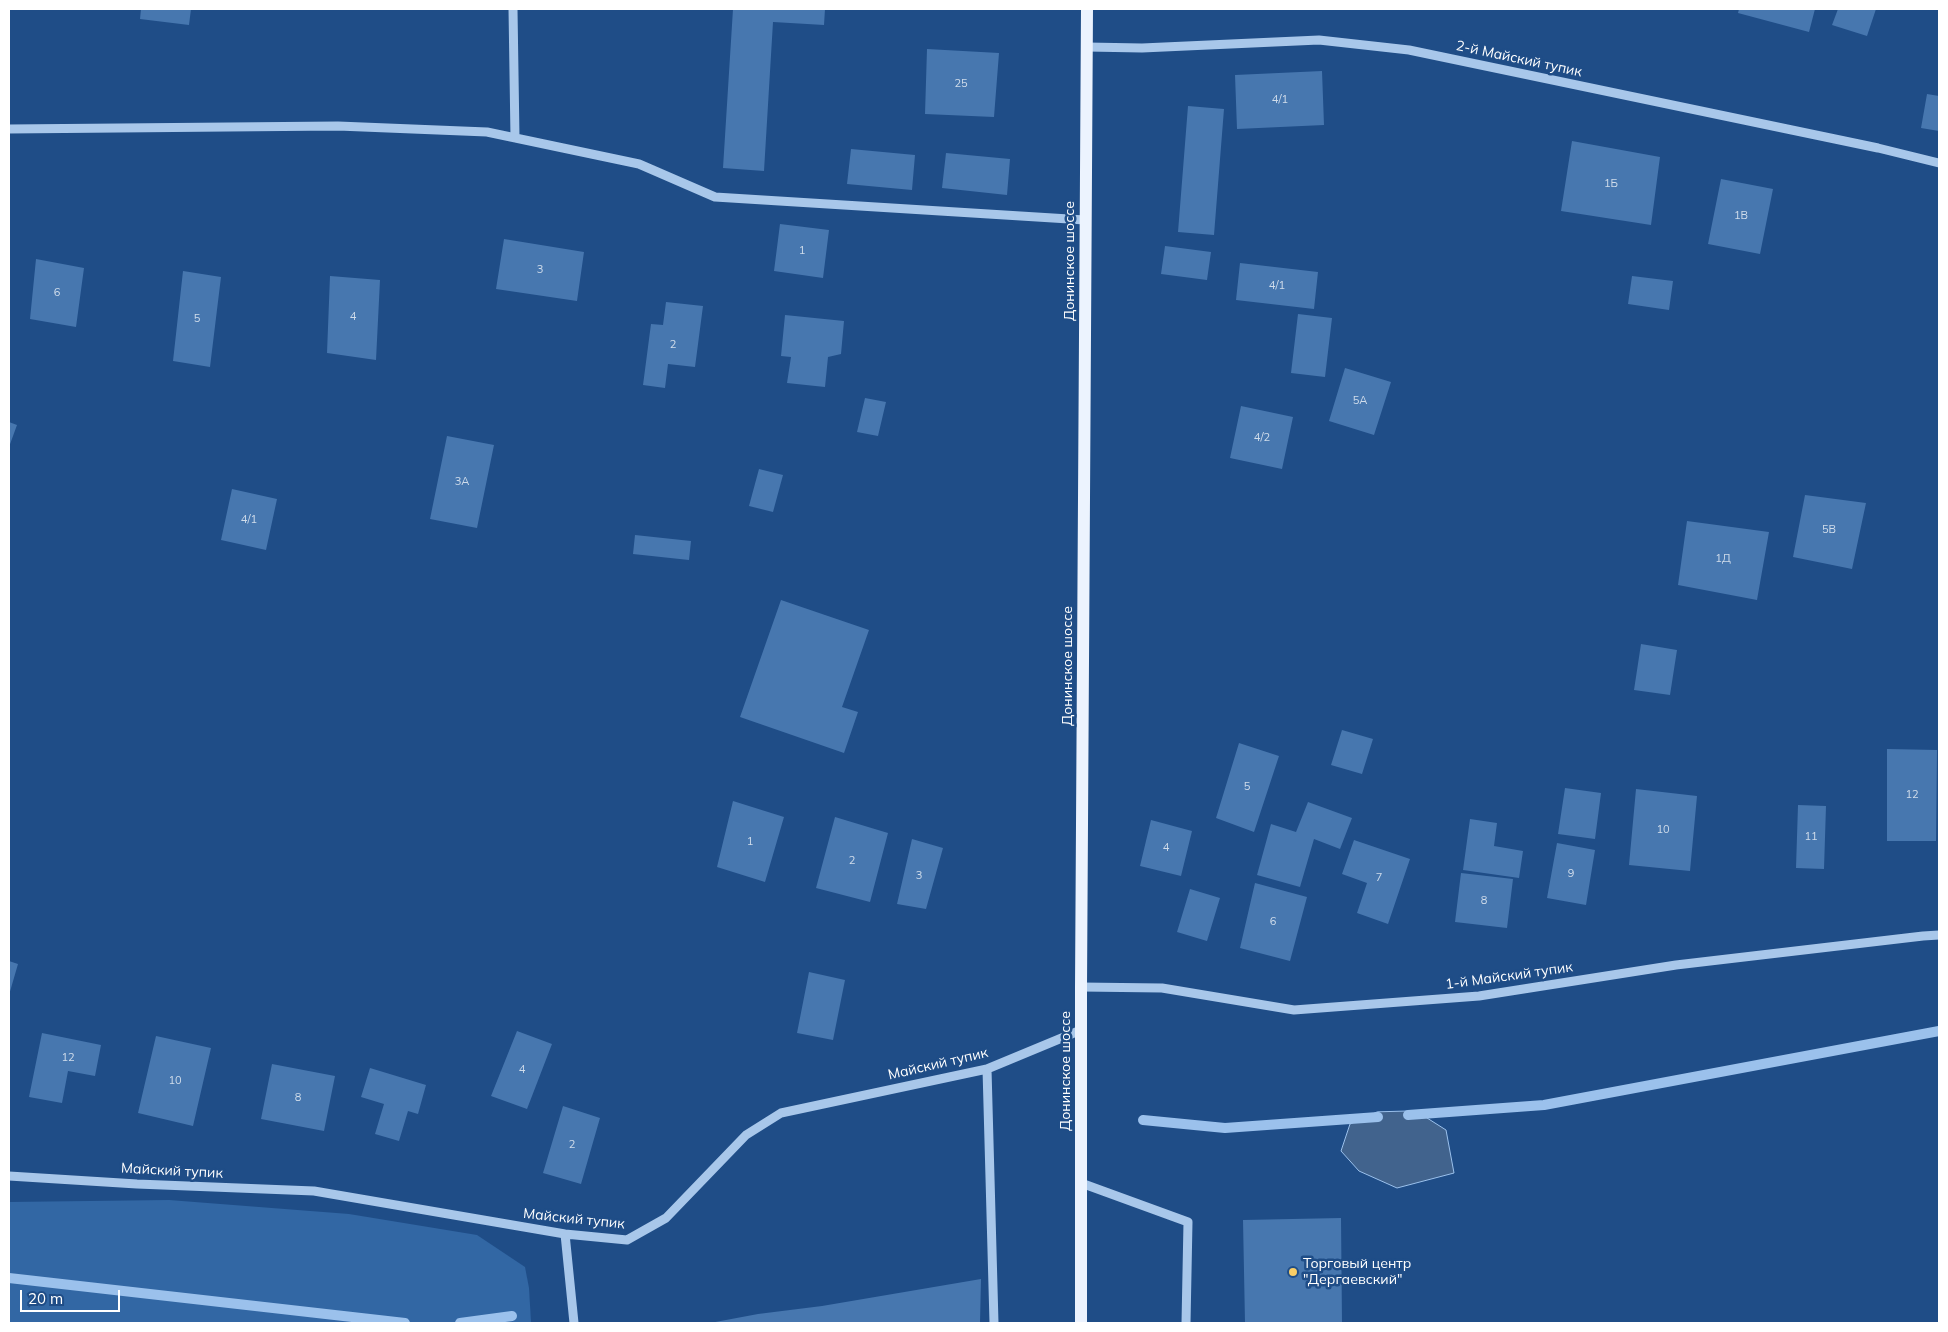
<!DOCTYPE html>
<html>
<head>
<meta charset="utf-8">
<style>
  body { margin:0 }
  #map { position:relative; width:1948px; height:1332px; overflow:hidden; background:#1f4d87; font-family:Mulish,sans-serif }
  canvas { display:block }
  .frame { position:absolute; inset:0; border:10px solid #fff; pointer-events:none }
  .scale { position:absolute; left:20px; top:1290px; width:100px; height:22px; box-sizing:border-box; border:2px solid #fff; border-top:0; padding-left:6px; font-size:15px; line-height:18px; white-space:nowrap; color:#fff; -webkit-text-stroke:4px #1f4d87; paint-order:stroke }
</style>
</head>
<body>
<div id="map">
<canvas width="1948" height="1332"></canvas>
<div class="frame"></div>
<div class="scale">20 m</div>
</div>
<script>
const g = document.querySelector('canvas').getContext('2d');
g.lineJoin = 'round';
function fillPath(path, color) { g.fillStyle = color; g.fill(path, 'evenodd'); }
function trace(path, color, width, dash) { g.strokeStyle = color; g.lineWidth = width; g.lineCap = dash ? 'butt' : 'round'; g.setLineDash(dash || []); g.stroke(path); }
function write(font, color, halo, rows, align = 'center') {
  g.font = font + ' Mulish,sans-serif'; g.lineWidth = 5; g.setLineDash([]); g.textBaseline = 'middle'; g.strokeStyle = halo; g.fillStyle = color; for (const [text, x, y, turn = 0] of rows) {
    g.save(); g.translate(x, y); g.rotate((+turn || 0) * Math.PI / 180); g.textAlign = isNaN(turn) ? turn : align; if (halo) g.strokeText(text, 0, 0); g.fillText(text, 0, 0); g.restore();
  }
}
const green = new Path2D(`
  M169,1200L349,1214L477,1235L525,1267L529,1288L531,1322L9,1323V1202Z`);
const water = new Path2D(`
  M1416,1111L1446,1130L1454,1173L1397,1188L1359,1171L1341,1151L1350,1124L1377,1112Z`);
const stream = new Path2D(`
  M1408,1115L1544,1105L1939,1031
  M1143,1120L1225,1128L1378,1117
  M9,1278L405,1323
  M460,1323L512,1316`);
const building = new Path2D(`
  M141,9H191L189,25L140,19Z
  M733,9H825L824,25L773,22L764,171L723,168Z
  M1739,9H1815L1809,32L1738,13Z
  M1838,9H1876L1867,36L1832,25Z
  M927,49L999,53L994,117L925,114Z
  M1322,71L1324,125L1237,129L1235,75Z
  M1927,94L1939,96V131L1921,128Z
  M1188,106L1224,109L1214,235L1178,232Z
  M1572,141L1660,157L1651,225L1561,211Z
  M851,149L915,155L912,190L847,184Z
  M946,153L1010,159L1007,195L942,188Z
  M1721,179L1773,189L1760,254L1708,244Z
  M780,224L829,230L823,278L774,271Z
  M504,239L584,252L577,301L496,289Z
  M1165,246L1211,252L1207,280L1161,274Z
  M36,259L84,268L76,327L30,319Z
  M1240,263L1318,272L1314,309L1236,300Z
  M183,271L221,277L210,367L173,361Z
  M330,276L380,280L376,360L327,353Z
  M1632,276L1673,281L1669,310L1628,304Z
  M666,302L703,306L695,367L668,364L665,388L643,385L651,324L663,325Z
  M1298,314L1332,318L1325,377L1291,373Z
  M785,315L844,321L841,354L828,357L825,387L787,383L791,357L781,356Z
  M1345,368L1391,382L1374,435L1329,421Z
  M865,398L886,402L878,436L857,432Z
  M1241,406L1293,417L1282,469L1230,458Z
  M9,422L17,425L9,447Z
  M447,436L494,445L477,528L430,519Z
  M759,469L783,475L773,512L749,506Z
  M232,489L277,499L266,550L221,540Z
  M1805,495L1866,503L1852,569L1793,557Z
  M1687,521L1769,532L1757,600L1678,585Z
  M635,535L691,541L689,560L633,554Z
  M781,600L869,630L842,707L858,712L844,753L740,717Z
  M1641,644L1677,650L1670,695L1634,690Z
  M1342,730L1373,739L1362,774L1331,765Z
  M1239,743L1279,756L1254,832L1216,818Z
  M1887,749L1937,750L1936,841H1887Z
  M1565,788L1601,793L1595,839L1558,834Z
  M1636,789L1697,796L1690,871L1629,865Z
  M733,801L784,817L765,882L717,867Z
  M1308,802L1352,818L1340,849L1314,839L1300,887L1257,875L1271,824L1296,832Z
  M1798,805L1826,806L1824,869L1796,868Z
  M835,817L888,833L870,902L816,888Z
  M1470,819L1497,823L1494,846L1523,851L1519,878L1463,870Z
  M1151,820L1192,831L1181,876L1140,866Z
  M912,839L943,848L926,909L897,904Z
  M1354,840L1410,859L1388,924L1357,913L1367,883L1342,874Z
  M1557,843L1595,850L1586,905L1547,898Z
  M1461,873L1513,879L1507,928L1455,922Z
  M1255,883L1307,897L1290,961L1240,948Z
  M1190,889L1220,898L1207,941L1177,932Z
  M9,961L18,964L9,995Z
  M809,972L845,980L833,1040L797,1033Z
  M517,1031L552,1044L527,1109L491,1096Z
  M42,1033L101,1045L95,1076L68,1071L62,1103L29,1097Z
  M156,1036L211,1048L193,1126L138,1113Z
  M272,1064L335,1076L324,1131L261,1119Z
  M370,1068L426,1085L418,1114L408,1111L399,1141L375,1134L384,1104L361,1097Z
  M563,1106L600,1118L581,1184L543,1173Z
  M1341,1218L1342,1323H1245L1243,1220Z
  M981,1279L980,1323H710L758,1314L822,1306Z`);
const minor = new Path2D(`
  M513,9L515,138
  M1087,47L1142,48L1319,40L1409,50L1878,148L1939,163
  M9,129L338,126L487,132L639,164L715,197L1085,220
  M1081,987L1162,988L1294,1010L1479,996L1676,965L1923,936L1939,935
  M987,1069L994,1323
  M9,1176L137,1184L314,1191L565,1234L627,1240L666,1218L746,1135L781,1113L987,1069L1081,1030
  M1081,1183L1188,1222L1186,1323
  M565,1234L574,1323`);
const major = new Path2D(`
  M1081,1323V987L1087,9`);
const markers = [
  [1293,1272,5,"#f9ce67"]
];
const numberNames = [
  ["25",961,84],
  ["4/1",1280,100],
  ["1Б",1611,184],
  ["1В",1741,216],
  ["1",802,251],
  ["3",540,270],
  ["4/1",1277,286],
  ["6",57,293],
  ["4",353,317],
  ["5",197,319],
  ["2",673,345],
  ["5А",1360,401],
  ["4/2",1262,438],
  ["3А",462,482],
  ["4/1",249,520],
  ["5В",1829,530],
  ["1Д",1723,559],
  ["5",1247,787],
  ["12",1912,795],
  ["10",1663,830],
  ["11",1811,837],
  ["1",750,842],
  ["4",1166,848],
  ["2",852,861],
  ["9",1571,874],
  ["3",919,876],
  ["7",1379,878],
  ["8",1484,901],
  ["6",1273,922],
  ["12",68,1058],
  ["4",522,1070],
  ["10",175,1081],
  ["8",298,1098],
  ["2",572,1145]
];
const streetNames = [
  ["2-й Майский тупик",1519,59,12],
  ["Донинское шоссе",1070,261,-90],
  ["Донинское шоссе",1068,666,-90],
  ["1-й Майский тупик",1509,976,-8],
  ["Майский тупик",938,1064,-13],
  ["Донинское шоссе",1066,1071,-90],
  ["Майский тупик",172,1171,3],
  ["Майский тупик",574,1219,6]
];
const poiNames = [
  ["Торговый центр",1303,1264],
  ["\"Дергаевский\"",1303,1280]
];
fillPath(green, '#3267a4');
fillPath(water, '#41638d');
trace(water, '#9bc1ec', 1);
trace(stream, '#9bc1ec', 10);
fillPath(building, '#4777af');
trace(minor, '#a8c7ea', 9);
trace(major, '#ecf3fe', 12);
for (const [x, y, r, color] of markers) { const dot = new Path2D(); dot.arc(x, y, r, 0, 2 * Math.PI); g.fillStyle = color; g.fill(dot); trace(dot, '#1f4d87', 2); }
write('11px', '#d1ddeb', null, numberNames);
write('14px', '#fff', '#1f4d87', streetNames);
write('14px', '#fff', '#1f4d87', poiNames, 'left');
</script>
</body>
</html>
